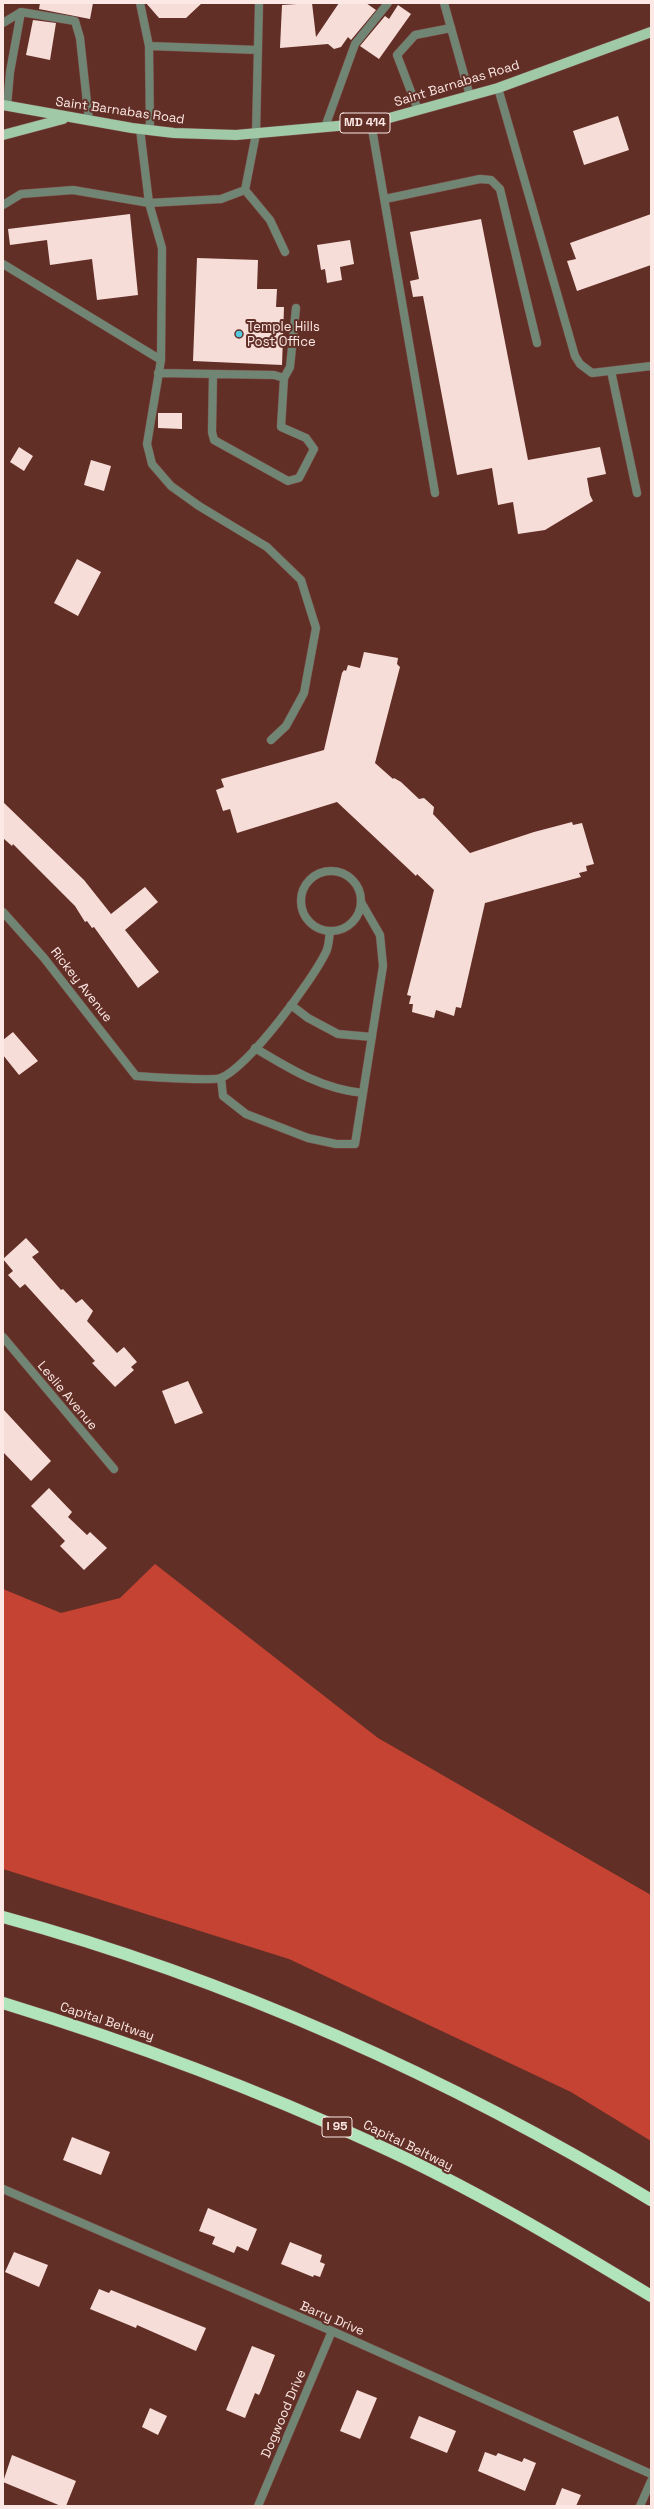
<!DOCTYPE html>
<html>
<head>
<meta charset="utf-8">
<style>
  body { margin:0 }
  #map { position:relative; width:654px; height:2509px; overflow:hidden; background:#622f27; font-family:"Space Grotesk",sans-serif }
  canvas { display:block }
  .frame { position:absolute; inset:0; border:4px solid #fce8e4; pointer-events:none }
</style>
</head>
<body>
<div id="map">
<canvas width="654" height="2509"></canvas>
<div class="frame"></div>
</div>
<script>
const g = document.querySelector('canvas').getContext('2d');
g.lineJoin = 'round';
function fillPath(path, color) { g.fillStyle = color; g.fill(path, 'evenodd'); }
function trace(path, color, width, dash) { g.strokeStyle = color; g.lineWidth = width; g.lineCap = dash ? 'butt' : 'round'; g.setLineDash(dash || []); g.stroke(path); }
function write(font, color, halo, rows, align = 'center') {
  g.font = font + ' "Space Grotesk",sans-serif'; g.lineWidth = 4; g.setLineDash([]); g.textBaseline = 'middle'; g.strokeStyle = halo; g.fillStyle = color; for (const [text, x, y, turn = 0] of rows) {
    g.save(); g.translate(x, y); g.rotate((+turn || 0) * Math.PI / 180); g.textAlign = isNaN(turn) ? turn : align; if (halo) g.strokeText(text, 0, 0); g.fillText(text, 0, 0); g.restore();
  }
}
const forest = new Path2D(`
  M155,1564L378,1738L651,1895V2141L571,2092L289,1959L3,1869V1589L61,1613L120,1598Z`);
const building = new Path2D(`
  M40,3H93L90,19L39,9Z
  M146,3H202L186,18H159Z
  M312,3L316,37L339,3H366L376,10L351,40L348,37L341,47L334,49L328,44L280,48L282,5Z
  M398,5L411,14L379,59L360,46L385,16L389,19Z
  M33,20L56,23L50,60L26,55Z
  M618,116L629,150L584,165L573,131Z
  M130,214L138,295L97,300L92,259L50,265L47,240L10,245L8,229Z
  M651,214V265L577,291L567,261L576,259L570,243Z
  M481,219L528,460L600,447L606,474L587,478L590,495L593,501L545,530L518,534L513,502L498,505L492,468L457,475L423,296L413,297L410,281L419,279L410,232Z
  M350,240L354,264L340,267L342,280L327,283L325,269L321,270L317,245Z
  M197,258L258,260L257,289H277L276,307H284L282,365L193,361Z
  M158,413H182V429L158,428Z
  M19,447L33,456L24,471L10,462Z
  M91,460L111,466L104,491L84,485Z
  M77,559L101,572L78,616L54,603Z
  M364,652L398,658L397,664L400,667L375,763L393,779L394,778L401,782L419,799L424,798L434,807L433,814L470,853L534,832L572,822L573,825L582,823L594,864L586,866L587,871L579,873L581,877L485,903L461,1008L456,1007L454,1016L436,1010L434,1018L412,1012L413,1004H409L411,996L407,995L434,890L417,874L416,876L337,802L237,833L230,809L223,811L216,790L224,787L221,779L324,750L342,673L344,670L346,671L348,665L360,668Z
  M3,802L84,880L111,914L145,887L158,902L125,930L159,972L138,988L94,927L92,928L87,921L85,922L75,906L13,844L12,846L3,838Z
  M13,1032L38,1061L19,1075L3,1055V1040Z
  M26,1238L39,1252L32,1257L61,1290L63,1289L76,1303L82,1299L93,1311L87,1321L117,1353L124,1347L137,1362L131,1367L134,1370L115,1387L92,1363L95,1361L25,1284L20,1288L8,1275L13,1271L3,1259Z
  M188,1381L203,1413L175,1424L162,1391Z
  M3,1409L51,1461L31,1481L3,1452Z
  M49,1488L72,1512L68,1517L87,1535L90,1532L107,1548L84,1570L60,1546L65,1541L31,1506Z
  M72,2137L110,2152L101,2175L63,2160Z
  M208,2208L257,2229L248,2251L237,2246L234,2253L212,2244L215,2237L199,2231Z
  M290,2242L322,2255L320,2262L325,2264L320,2277L314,2275L313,2277L281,2264Z
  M14,2252L48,2265L39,2287L5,2272Z
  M99,2289L109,2293L111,2290L206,2328L196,2351L137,2325L136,2328L90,2309Z
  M252,2346L275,2355L261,2391L259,2395L255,2393L245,2418L226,2410Z
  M357,2390L377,2398L360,2439L340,2431Z
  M150,2408L167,2416L158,2435L142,2427Z
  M419,2416L456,2431L447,2453L410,2438Z
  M485,2452L496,2456L498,2453L522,2462L524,2458L536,2463L525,2491L478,2471Z
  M12,2455L76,2481L66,2506H61L3,2482Z
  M562,2488L581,2495L576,2506H555Z`);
const service = new Path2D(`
  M140,3L149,46L150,130
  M3,23L21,12L75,21L80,38L89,121
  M149,46L258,50
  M498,88L575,356L580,364L592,373L651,366
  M7,106L10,72L21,12
  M418,110L397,55L415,35L451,28
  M371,123L435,493
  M325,127L355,44L388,3
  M140,129L149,203L162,248L161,360L147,444L152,464L171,486L199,506L267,547L301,580L316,628L304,693L286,726L271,740
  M245,190L270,220L285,252
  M385,199L480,179L491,180L500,189L537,343
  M3,205L21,194L73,190L149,203L221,199L245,190L256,134L259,3
  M3,264L161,360
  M611,371L637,493
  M158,373L274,375L284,378L281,427L306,438L314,449L299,478L288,481L214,440L212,432L213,374
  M284,378L290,367L296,308
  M291,1005L308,1018L338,1034L372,1037
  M255,1048C290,1069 322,1089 363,1093
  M221,1078L223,1096L246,1114L308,1138L336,1144H355L383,966L380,935L361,902`);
const minor = new Path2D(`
  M444,3L470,96
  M301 901a30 30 0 1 1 60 0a30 30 0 1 1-60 0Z
  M3,912L44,958L136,1076C150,1077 213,1081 221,1078C250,1065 312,981 326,952C329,946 329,938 330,931
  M3,1337L114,1469
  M3,2189L332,2331L651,2474
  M258,2506L332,2331
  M640,2506L651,2481`);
const primary = new Path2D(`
  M3,105L132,128L174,133L236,135L371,123L498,88L651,32
  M3,135L63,119`);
const motorway = new Path2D(`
  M3,1917C228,1978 452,2079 651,2200
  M3,2003C130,2042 254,2088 375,2144C470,2187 561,2241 651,2296`);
const markers = [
  [239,334,4,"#54cade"]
];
const shields = [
  [365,123,50],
  [337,2127,30]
];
const shieldNames = [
  ["MD 414",365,123],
  ["I 95",337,2127]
];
const streetNames = [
  ["Saint Barnabas Road",457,84,-17],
  ["Saint Barnabas Road",120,111,8],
  ["Rickey Avenue",81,985,52],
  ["Leslie Avenue",67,1396,50],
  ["Capital Beltway",107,2022,18],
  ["Capital Beltway",408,2146,26],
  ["Barry Drive",332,2319,23],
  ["Dogwood Drive",284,2414,-67]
];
const poiNames = [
  ["Temple Hills",247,327],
  ["Post Office",247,342]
];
fillPath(forest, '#c54332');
fillPath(building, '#f7ddd8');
trace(service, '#7b4d45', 9);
trace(minor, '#7b4d45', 9);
trace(primary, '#7b4d45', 11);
trace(motorway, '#7b4d45', 13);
trace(service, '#718575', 8);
trace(minor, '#718575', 8);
trace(primary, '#a0c9a8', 10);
trace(motorway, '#b2e4bc', 12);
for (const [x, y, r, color] of markers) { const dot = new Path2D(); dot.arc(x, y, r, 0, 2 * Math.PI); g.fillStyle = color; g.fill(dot); trace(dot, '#622f27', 1.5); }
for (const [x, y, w] of shields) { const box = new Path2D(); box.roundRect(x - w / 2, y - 10, w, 20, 3); g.fillStyle = '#622f27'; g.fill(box); trace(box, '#fce8e4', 1); }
write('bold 12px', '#fce8e4', null, shieldNames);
write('13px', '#fce8e4', '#622f27', streetNames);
write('13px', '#fce8e4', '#622f27', poiNames, 'left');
</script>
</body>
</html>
